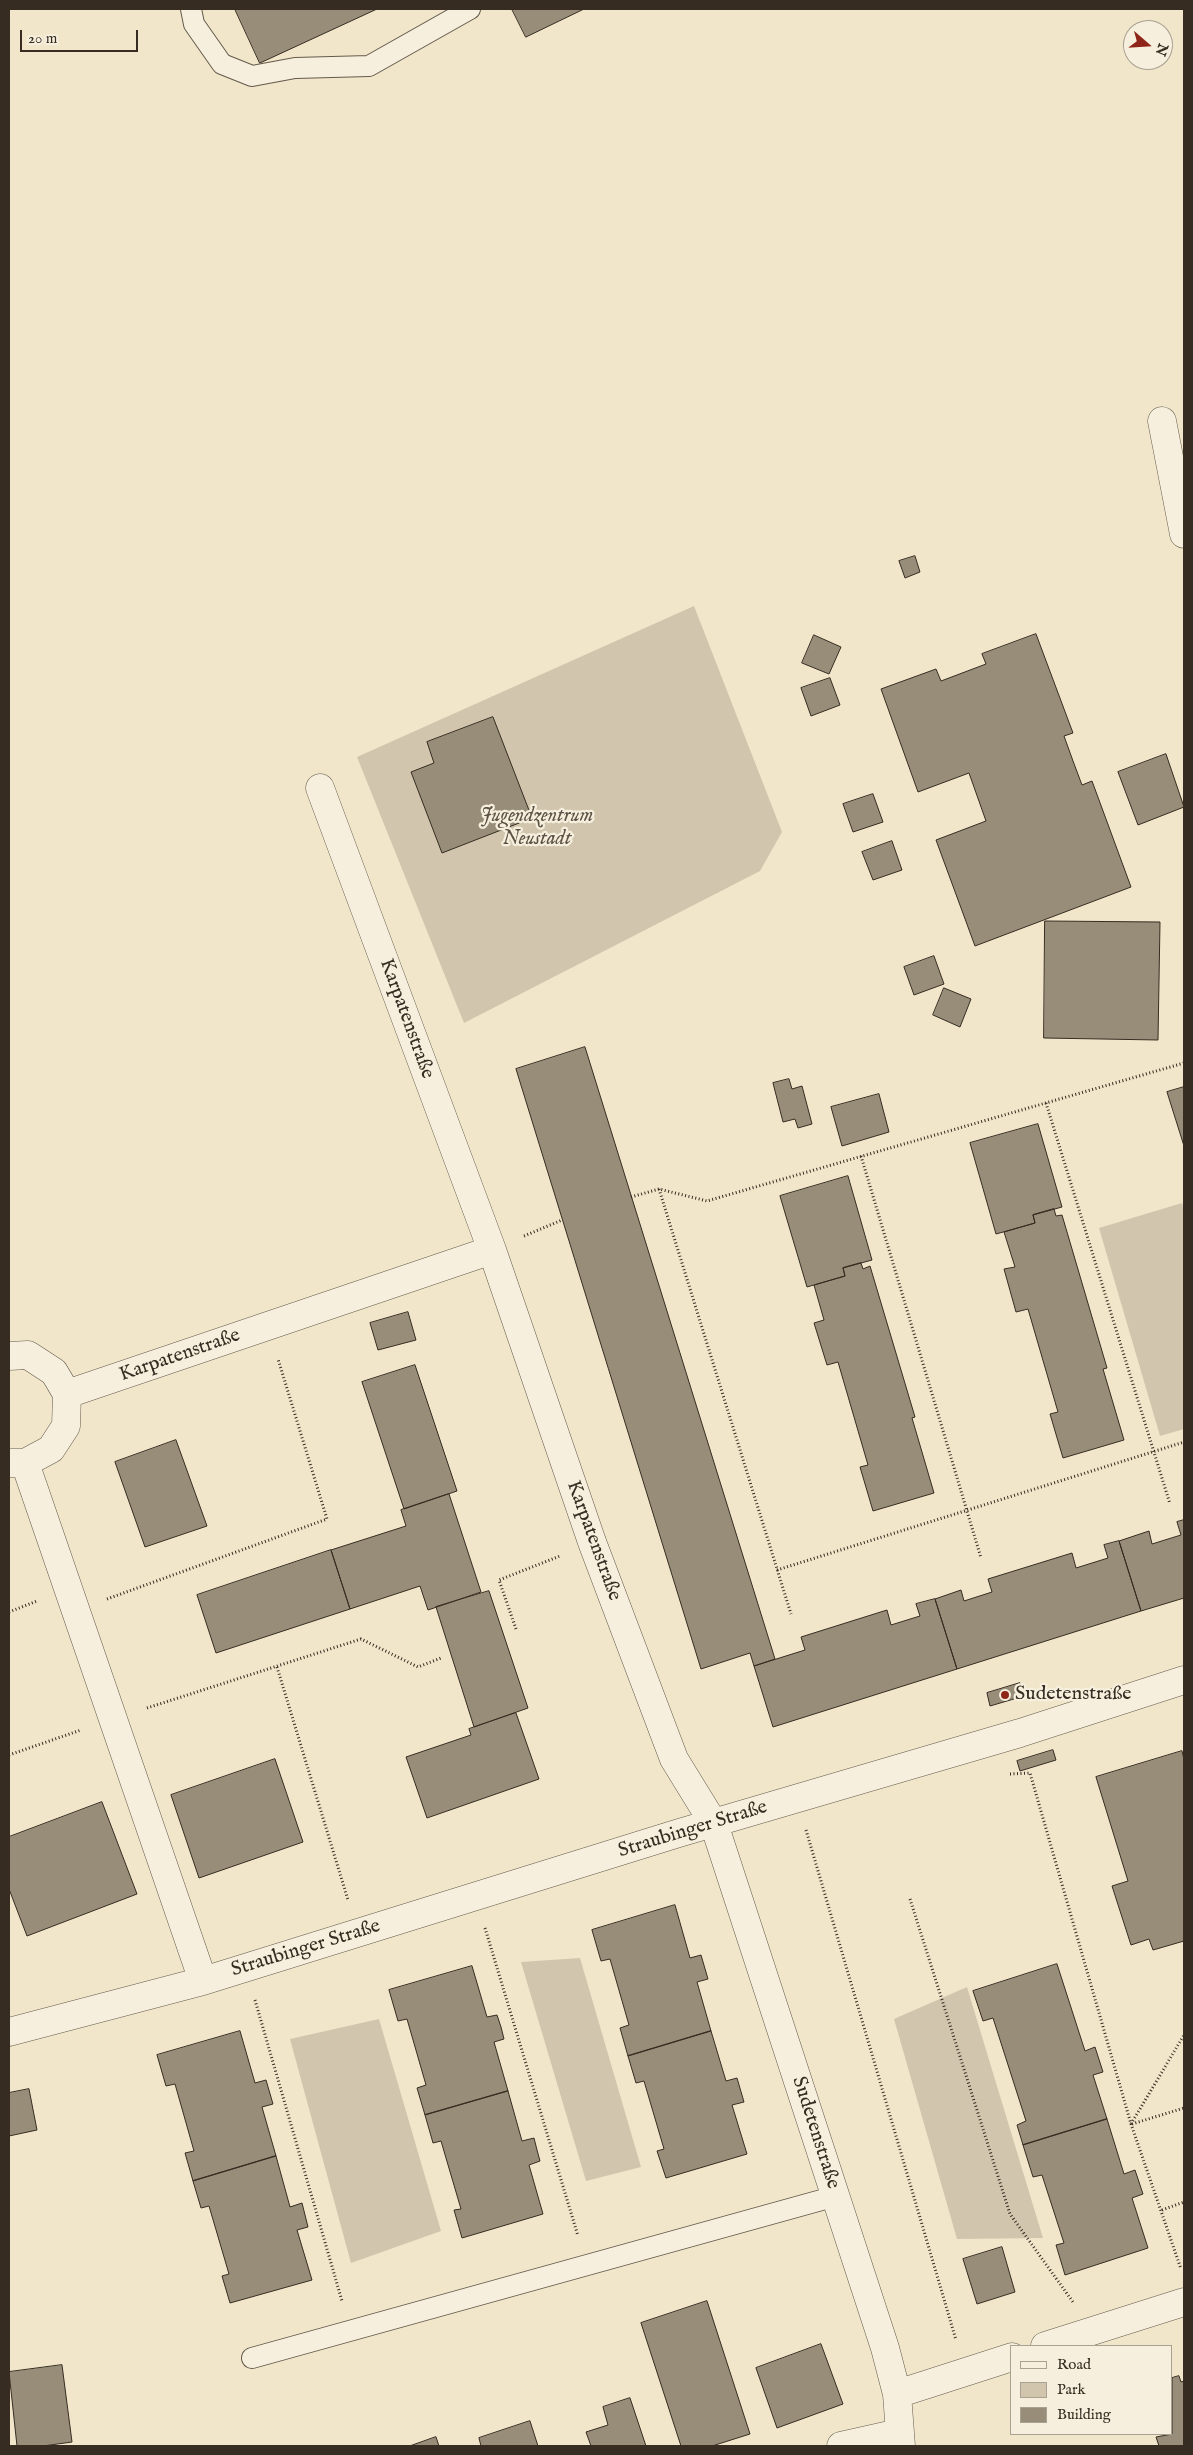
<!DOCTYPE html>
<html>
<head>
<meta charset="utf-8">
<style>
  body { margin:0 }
  #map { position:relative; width:1193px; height:2455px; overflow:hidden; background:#f1e6ca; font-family:"IM FELL English",serif }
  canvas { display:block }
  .frame { position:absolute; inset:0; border:10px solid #362c22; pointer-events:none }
  .legend { position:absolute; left:1010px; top:2345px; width:162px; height:90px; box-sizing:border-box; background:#f6efdd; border:1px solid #a9a192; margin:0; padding:6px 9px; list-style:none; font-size:15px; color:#362c22 }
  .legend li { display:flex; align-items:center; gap:10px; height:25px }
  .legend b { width:25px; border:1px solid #a9a192 }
  .north { position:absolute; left:1123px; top:20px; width:50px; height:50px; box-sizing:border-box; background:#f6efdd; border:1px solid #a9a192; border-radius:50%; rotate:109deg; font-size:14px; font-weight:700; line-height:20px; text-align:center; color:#362c22 }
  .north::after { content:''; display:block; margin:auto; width:18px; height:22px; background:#8f2418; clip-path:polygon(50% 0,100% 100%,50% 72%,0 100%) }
  .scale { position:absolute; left:20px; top:30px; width:118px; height:22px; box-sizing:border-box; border:2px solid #362c22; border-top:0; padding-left:6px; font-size:15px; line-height:18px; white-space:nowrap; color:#362c22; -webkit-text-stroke:4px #f6efdd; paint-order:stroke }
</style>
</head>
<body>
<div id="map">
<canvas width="1193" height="2455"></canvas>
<div class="frame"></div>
<ul class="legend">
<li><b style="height:6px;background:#f6efdd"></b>Road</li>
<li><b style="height:14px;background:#d1c6ad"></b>Park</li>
<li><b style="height:14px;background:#978d79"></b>Building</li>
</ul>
<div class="north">N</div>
<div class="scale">20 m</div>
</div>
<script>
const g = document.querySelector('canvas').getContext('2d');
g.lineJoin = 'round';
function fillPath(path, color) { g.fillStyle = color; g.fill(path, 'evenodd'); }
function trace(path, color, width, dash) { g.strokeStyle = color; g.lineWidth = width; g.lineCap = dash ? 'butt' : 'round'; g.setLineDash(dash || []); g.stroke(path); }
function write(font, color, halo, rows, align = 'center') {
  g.font = font + ' "IM FELL English",serif'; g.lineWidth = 4.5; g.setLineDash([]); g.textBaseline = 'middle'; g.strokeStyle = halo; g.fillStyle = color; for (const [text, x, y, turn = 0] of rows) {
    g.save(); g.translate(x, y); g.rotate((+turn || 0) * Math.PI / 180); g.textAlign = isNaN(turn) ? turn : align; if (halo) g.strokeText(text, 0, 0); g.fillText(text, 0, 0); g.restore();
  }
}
const green = new Path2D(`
  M694,606L782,832L760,871L464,1023L357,757Z
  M1182,1203L1184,1210V1429L1160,1436L1099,1228Z
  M580,1958L641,2167L586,2181L521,1962Z
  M967,1987L1043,2238L957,2239L894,2019Z
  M379,2019L441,2231L351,2263L290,2039Z`);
const building = new Path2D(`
  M235,9H377L260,63Z
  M512,9H584L526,37Z
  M915,556L920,572L905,578L899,561Z
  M1036,634L1073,733L1064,736L1073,761L1082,785L1092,781L1131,887L975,946L936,840L986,821L969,773L918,792L881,689L936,669L941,681L986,664L982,654Z
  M814,635L841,647L829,674L802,663Z
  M830,678L840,705L811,716L801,688Z
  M493,717L532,818L442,853L411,772L434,763L427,742Z
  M1166,754L1184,807L1138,825L1118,772Z
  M873,794L883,822L853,832L843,804Z
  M892,841L902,870L873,880L862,852Z
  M1045,921L1160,922L1158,1040L1044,1038Z
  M934,956L944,984L914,995L904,967Z
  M944,988L971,999L960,1027L933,1015Z
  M585,1047L775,1659L754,1666L750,1653L701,1669L516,1069Z
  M789,1079L792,1089L802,1086L812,1124L798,1128L795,1119L783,1122L773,1083Z
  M1184,1087V1146L1167,1092Z
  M879,1094L889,1132L842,1146L831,1107Z
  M1038,1124L1062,1207L1033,1215L1035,1223L996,1234L970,1143Z
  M848,1176L872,1260L843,1268L845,1276L807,1287L780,1196Z
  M1054,1209L1056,1216L1062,1215L1107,1368L1103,1369L1124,1440L1063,1458L1050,1414L1058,1412L1028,1309L1016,1312L1004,1269L1015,1267L1004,1232L1035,1223L1033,1215Z
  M861,1263L863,1269L870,1266L915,1417L912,1418L934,1493L873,1511L860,1467L868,1465L838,1362L827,1365L814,1323L824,1320L814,1285L845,1276L843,1268Z
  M408,1312L416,1340L378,1350L370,1323Z
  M415,1365L457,1491L404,1509L362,1382Z
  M176,1440L207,1526L145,1547L115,1462Z
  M449,1494L481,1592L428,1610L420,1586L350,1609L331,1550L406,1526L401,1510Z
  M1184,1520V1598L1141,1611L1119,1541L1149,1531L1152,1544L1181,1535L1177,1522Z
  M1119,1541L1141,1611L957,1669L935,1599L961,1590L964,1601L992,1592L988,1579L1072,1553L1076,1568L1108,1558L1104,1545Z
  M331,1550L350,1609L216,1653L197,1595Z
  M489,1591L528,1708L474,1727L436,1607Z
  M935,1599L957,1669L773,1727L754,1666L805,1650L801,1637L887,1610L891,1625L920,1616L916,1604Z
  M1020,1683L1024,1696L990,1706L987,1693Z
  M516,1713L539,1779L427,1818L406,1757L471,1735L469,1729Z
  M1053,1750L1056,1760L1020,1771L1017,1761Z
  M1182,1751L1184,1759V1941L1153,1950L1149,1939L1131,1945L1112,1886L1128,1881L1096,1777Z
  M275,1759L303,1842L199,1878L171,1795Z
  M102,1802L137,1894L27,1936L9,1889V1837Z
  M675,1905L690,1958L701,1955L708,1979L697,1982L711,2031L628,2056L620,2028L629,2025L610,1959L601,1961L592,1930Z
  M1057,1964L1085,2051L1095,2047L1103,2072L1093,2075L1107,2119L1023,2145L1017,2125L1026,2121L993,2018L983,2021L973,1991Z
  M472,1966L487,2017L497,2015L501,2027L504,2039L494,2042L508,2091L425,2115L417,2088L426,2085L407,2019L398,2021L389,1990Z
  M240,2031L255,2083L266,2080L273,2104L262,2107L276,2156L193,2181L185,2153L194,2151L175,2084L166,2086L157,2055Z
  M711,2031L726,2081L737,2078L744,2102L732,2105L747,2154L666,2178L657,2151L664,2149L644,2081L636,2083L628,2056Z
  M29,2089L37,2130L9,2136V2093Z
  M508,2091L522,2141L534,2138L537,2150L540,2161L529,2165L543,2214L462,2238L454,2210L461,2209L441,2141L433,2143L425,2115Z
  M1107,2119L1124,2174L1135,2170L1143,2194L1132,2198L1148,2248L1065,2275L1056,2245L1064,2243L1042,2175L1033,2177L1023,2145Z
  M276,2156L290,2207L302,2203L308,2227L297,2230L312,2280L230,2303L222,2276L229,2274L209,2206L201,2208L193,2181Z
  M1002,2247L1015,2292L977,2304L963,2259Z
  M707,2301L750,2434L712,2446H681L641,2323Z
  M821,2344L843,2404L777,2428L756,2368Z
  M62,2365L72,2442L43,2446H17L9,2372Z
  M1179,2376L1181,2382L1184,2381V2446H1159L1156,2437L1172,2434V2378Z
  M630,2398L646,2446H591L586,2432L608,2425L603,2407Z
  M530,2421L538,2446H481L479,2438Z
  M436,2437L439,2446H410Z`);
const path = new Path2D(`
  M1046,1103L1170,1504
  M861,1156L981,1558
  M659,1189L791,1614
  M631,1197L659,1189L707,1201L1184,1063
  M524,1236L562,1220
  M777,1570L1184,1442
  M107,1599L327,1519L278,1359
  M9,1612L37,1601
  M516,1629L499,1580L560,1556
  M277,1667L348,1900
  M147,1708L361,1639L418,1667L441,1658
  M9,1755L81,1730
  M1010,1774L1030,1773L1131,2124L1181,2269
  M806,1830L956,2340
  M910,1899L1010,2214L1073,2302
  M485,1928L578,2236
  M255,2000L342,2301
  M1131,2124L1184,2035
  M1132,2124L1184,2108
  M1162,2210L1184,2202`);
const lane = new Path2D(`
  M191,9L194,24L222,64L252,76L295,68L369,66L470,9
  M252,2358L836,2196`);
const street = new Path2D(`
  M1162,421L1184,534
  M320,788L492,1250L592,1542L674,1759L714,1824L885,2348L897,2394L901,2446
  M9,1356L28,1355L54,1372L67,1394L66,1426L51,1449L25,1463H9
  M67,1394L492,1250
  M25,1463L203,1981
  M9,2032L203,1981L679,1833L1020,1733L1184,1680
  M1045,2346L1184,2302
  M897,2394L1012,2357
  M841,2446L899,2433`);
const markers = [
  [1005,1695,5,"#8f2418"]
];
const parkNames = [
  ["Jugendzentrum",537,817],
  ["Neustadt",537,840]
];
const streetNames = [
  ["Karpatenstraße",406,1019,70],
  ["Karpatenstraße",180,1356,-19],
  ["Karpatenstraße",593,1541,70],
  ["Straubinger Straße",693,1830,-17],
  ["Straubinger Straße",306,1949,-17],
  ["Sudetenstraße",815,2133,72]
];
const poiNames = [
  ["Sudetenstraße",1015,1695]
];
fillPath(green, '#d1c6ad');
fillPath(building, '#978d79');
trace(building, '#362c22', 1);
trace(lane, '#655a4c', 22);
trace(street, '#655a4c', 29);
trace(path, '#362c22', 3, [1, 2.5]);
trace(lane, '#f6efdd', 20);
trace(street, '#f6efdd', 28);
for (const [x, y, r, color] of markers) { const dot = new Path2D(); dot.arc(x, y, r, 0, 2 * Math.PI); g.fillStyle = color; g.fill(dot); trace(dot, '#f6efdd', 2); }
write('italic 20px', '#5d5245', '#f6efdd', parkNames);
write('20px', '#362c22', '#f6efdd', streetNames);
write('20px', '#362c22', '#f6efdd', poiNames, 'left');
</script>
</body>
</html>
